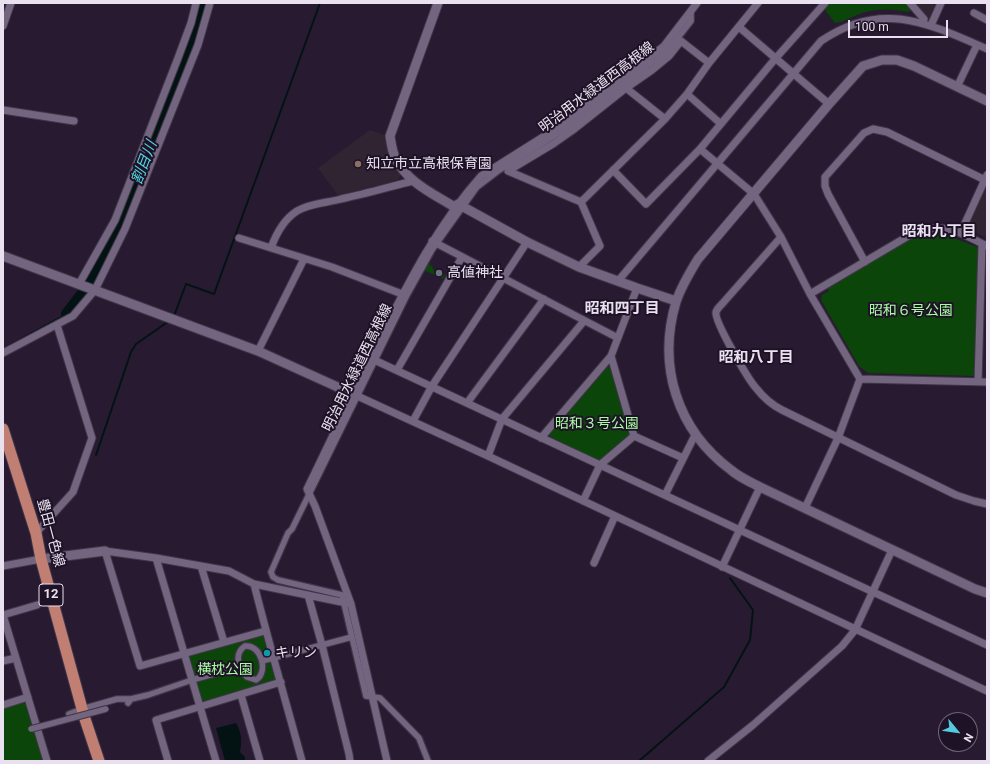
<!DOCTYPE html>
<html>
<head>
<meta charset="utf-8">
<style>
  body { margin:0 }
  #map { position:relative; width:990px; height:764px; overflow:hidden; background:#281b31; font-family:Roboto,sans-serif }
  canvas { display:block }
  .frame { position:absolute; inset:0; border:4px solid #e9e1f0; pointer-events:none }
  .north { position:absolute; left:938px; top:712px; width:40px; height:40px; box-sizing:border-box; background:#1e1227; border:1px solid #6f6577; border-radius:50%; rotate:119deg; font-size:11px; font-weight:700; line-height:16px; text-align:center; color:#e9e1f0 }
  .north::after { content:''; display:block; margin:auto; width:14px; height:18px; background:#55cade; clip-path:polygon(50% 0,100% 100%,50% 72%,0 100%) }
  .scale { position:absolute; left:848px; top:20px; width:100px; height:18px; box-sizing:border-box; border:2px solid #e9e1f0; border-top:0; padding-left:5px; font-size:12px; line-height:14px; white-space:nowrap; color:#e9e1f0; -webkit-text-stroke:3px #1e1227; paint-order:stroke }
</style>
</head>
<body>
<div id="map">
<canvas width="990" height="764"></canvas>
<div class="frame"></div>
<div class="north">N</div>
<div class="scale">100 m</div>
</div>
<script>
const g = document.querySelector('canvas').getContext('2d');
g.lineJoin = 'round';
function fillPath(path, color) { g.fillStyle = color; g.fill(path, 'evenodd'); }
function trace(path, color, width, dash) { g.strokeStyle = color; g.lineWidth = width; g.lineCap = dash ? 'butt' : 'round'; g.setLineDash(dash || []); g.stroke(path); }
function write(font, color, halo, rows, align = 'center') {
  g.font = font + ' Roboto,"Noto Sans JP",sans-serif'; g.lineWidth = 4; g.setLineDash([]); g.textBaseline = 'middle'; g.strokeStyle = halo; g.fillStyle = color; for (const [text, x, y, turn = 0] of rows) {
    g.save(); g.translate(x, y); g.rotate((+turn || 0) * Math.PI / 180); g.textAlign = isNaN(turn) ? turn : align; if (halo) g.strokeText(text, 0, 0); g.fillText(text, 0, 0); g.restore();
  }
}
const education = new Path2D(`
  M913,3H938L931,18L928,19L924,16Z
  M370,130L384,135L389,160L400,174V177L398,180L338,195L318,168Z
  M987,186V238L967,228Z`);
const green = new Path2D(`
  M828,3H907L911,8L909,12C893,9 877,8 862,13C854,15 843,23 835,23L825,10L824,7Z
  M926,232H952L951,237L977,247L978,249L974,374L973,376L868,373L859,366L821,300L822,295L829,291L827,287L911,238Z
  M428,264L432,266L434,271L437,272L440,275L443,273L445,274V275L443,279L424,270Z
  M606,366L612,367L631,432L629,435L600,461H598L550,439L549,433Z
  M262,635L265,636L277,679L276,681L203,702L200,700L188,658L190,655Z
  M24,702L26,704L43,761H3V708Z`);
const water = new Path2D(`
  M236,723C242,733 242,742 240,752L245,757V761H225L216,728Z`);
const stream = new Path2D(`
  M174,316L186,284L214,294L320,3
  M3,349L67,314
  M96,455L131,352L136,344L169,321
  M639,761L724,687L750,640L753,610L730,578`);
const river = new Path2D(`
  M67,314L84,292L123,221L188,54L198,26L202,3`);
const pedestrian = new Path2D(`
  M245,646C261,644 269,672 256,680L247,677C239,669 233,654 245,646Z
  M262,661L352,637
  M128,703L131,699L148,695L192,680L239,667
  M69,714L82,709L117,699H131
  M428,761L419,738L380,698L366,696L342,595L278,580L273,577L271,572L288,533L292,529L406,297L432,250L477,187L498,171L570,126L669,49L691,21V11`);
const minor = new Path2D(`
  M910,3L924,19
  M974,13L987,20
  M932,23L941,3
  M3,26L11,3
  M739,27L829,104
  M624,85L626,88L665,119
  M957,87L977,45
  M687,94L721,124
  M3,110L74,121
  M700,149L754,194L781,237L810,294L910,235C946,221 956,231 987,246
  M613,170L646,204L700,149L775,59L825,3
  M581,202L508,171L553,144L573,130L626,88L652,70L669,56L681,41L709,63
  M961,232L987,175
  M781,237L722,304C720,306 717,309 716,312C714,321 748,379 756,388C763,397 772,405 782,410L956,495L974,501L987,504
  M239,238L332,267L402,294
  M432,241L618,338
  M271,248C276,234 283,220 297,211C310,203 327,203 341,199C365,194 389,187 413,181
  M865,262L828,194L825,186V177L864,133L873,129L887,132L985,180
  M579,267L600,246L581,202L665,119L687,94L709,63L758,3
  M618,281L821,41C881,0 926,22 987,49
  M79,284L115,220L178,58L191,23L196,3
  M637,288L611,356L634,436L683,458
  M810,294L860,379
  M258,351L304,259
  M3,353L73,316L95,290L125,229L198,45L210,3
  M370,358L987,645
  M397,370L462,257
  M860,379L987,382
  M978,382L982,244
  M353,394L488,456L987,691
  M467,403L544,299
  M413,421L432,386L527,242
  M541,438L611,356
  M488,456L502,419L584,321
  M665,495L695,435
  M583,501L600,465L634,436
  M805,508L838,438L860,379
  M36,533L73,492L92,438L57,325
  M156,558L216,761
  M594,563L615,516
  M3,566L41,559
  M201,566L224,642
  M722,567L760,487
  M254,584C269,644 286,702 302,761
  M308,595L322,645L349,754L350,761
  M3,615L47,761
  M3,615L37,605
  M265,631L140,666L105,551L156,558L229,571L254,584L351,604
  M3,661L16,658
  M241,695L260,761
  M3,705L28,697
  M168,761L156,720L281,682
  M387,761L351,604L315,506L307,489C332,438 356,386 382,335C410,279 439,223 481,176L562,125L664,46L697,3
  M708,761L753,725L842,646L855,630L892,550`);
const tertiary = new Path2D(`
  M438,3L390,136C391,142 392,151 395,157C406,182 434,194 456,208
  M987,101L914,66L897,60H882L863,66L829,104L698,259C690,272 681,287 676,302C657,366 677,430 731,470C739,477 750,482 760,487L975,589L987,593
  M458,204L527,242L579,267L637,288L676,301
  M3,256L258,351L353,394
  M41,559L105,551`);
const primary = new Path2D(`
  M3,429L36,533L41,559L84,716L99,761`);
const pedestrianBridge = new Path2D(`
  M31,729L106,709`);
const markers = [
  [358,164,4,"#8d6e63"],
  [439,273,4,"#6b7280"],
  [267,653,4,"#0f9aa8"]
];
const shields = [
  [51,595,24]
];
const shieldNames = [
  ["12",51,595]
];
const streetNames = [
  ["明治用水緑道西高根線",597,88,-37],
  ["明治用水緑道西高根線",358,368,-64],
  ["豊田一色線",50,533,75]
];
const poiNames = [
  ["知立市立高根保育園",366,164],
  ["高値神社",447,273],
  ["キリン",275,653]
];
const parkNames = [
  ["昭和６号公園",911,311],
  ["昭和３号公園",597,424],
  ["横枕公園",225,670]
];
const waterNames = [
  ["割目川",145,163,-69]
];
const neighbourhoodNames = [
  ["昭和九丁目",939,232],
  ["昭和四丁目",622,309],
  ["昭和八丁目",756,358]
];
fillPath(education, '#302432');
fillPath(green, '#0b4509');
fillPath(water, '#031314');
trace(stream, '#031314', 2);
trace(river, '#031314', 12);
trace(pedestrian, '#403648', 8);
trace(minor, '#403648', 9);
trace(tertiary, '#403648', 11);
trace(primary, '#403648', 13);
trace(pedestrian, '#73657f', 5.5);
trace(minor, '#73657f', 7);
trace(tertiary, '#73657f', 9);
trace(primary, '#c07f72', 11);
trace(pedestrianBridge, '#403648', 8, []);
trace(pedestrianBridge, '#73657f', 5.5);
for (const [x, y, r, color] of markers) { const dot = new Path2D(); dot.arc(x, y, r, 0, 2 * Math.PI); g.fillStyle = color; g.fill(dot); trace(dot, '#1e1227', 1.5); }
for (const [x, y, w] of shields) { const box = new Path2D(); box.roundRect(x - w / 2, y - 11, w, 22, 3); g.fillStyle = '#1e1227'; g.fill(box); trace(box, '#e9e1f0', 1); }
write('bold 13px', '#e9e1f0', null, shieldNames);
write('14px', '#e9e1f0', '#1e1227', streetNames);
write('14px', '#e9e1f0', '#1e1227', poiNames, 'left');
write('14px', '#a8fba1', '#1e1227', parkNames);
write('italic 15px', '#50d7e3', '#1e1227', waterNames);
write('bold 15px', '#e9e1f0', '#1e1227', neighbourhoodNames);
</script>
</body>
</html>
